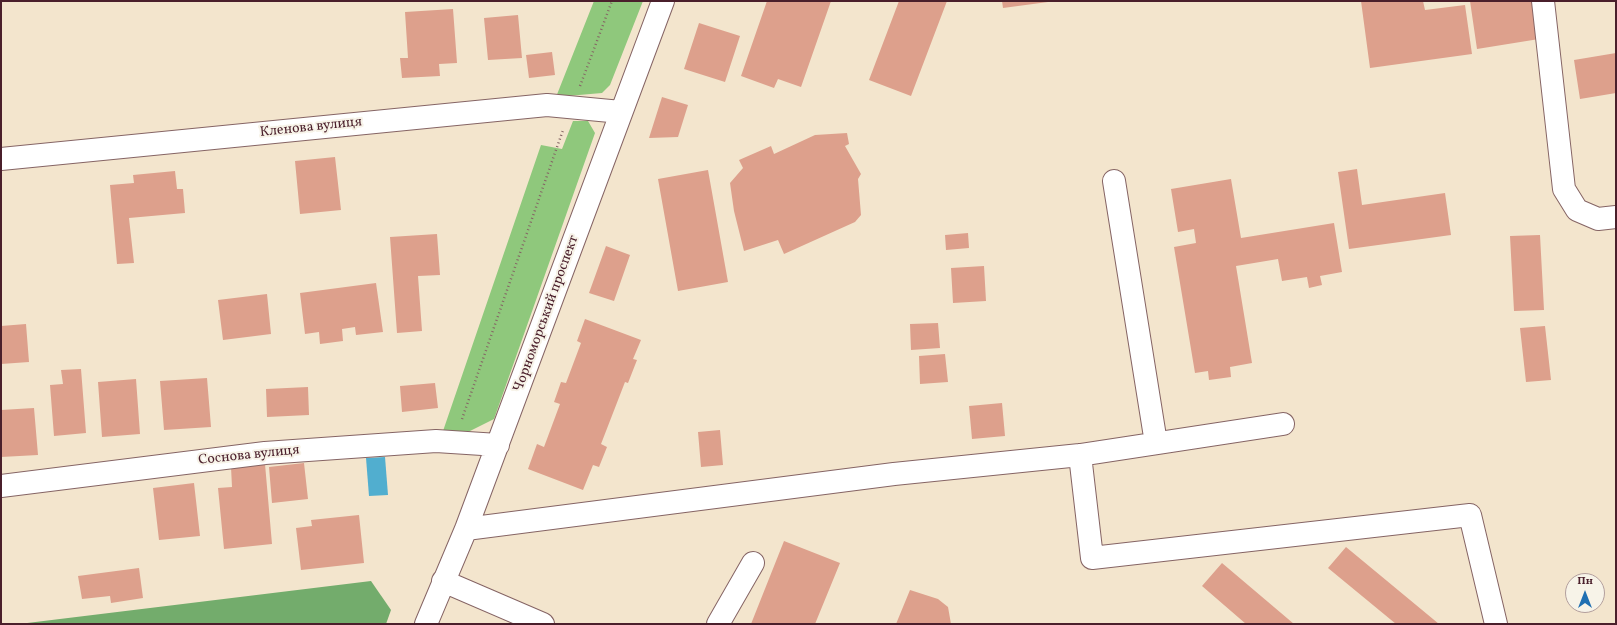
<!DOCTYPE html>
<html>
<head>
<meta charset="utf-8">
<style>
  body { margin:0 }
  #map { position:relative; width:1617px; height:625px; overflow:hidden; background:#f3e5cd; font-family:Vollkorn,serif }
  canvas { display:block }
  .frame { position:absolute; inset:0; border:2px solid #4a1f2b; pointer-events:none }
  .north { position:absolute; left:1565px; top:573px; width:40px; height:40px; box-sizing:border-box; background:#f7f3e8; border:1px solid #b29e9c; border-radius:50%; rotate:0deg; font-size:11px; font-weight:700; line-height:16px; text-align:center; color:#4a1f2b }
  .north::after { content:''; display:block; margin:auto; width:14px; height:18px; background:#1f6fb2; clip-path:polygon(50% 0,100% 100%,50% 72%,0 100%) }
</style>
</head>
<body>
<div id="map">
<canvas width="1617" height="625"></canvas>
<div class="frame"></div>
<div class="north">Пн</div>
</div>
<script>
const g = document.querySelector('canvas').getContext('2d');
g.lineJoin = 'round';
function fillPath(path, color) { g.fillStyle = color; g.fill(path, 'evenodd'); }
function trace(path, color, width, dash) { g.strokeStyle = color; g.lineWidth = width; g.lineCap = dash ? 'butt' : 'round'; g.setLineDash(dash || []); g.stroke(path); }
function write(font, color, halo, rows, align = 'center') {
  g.font = font + ' Vollkorn,serif'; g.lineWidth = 4; g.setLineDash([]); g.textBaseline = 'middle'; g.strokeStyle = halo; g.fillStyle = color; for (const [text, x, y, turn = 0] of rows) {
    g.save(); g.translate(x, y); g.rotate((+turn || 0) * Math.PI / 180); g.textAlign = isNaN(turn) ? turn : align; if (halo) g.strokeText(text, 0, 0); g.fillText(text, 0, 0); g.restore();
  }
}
const green = new Path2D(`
  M594,1H643L610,85L602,93L556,97Z
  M573,121H588L595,133L494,419L468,432L443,431L541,145L562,149Z`);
const forest = new Path2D(`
  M371,581L391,610L386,624H19Z`);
const water = new Path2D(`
  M385,457L388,495L369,496L366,458Z`);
const building = new Path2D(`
  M767,1H831L801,87L778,79L774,88L741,76Z
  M899,1H947L911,96L869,80Z
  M1002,1H1048V2L1003,8Z
  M1361,1H1423L1425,10L1465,5L1472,54L1370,68Z
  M1470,1H1533L1539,39L1477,49Z
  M453,9L457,63L439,64L440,76L402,78L400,58H408L405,12Z
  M518,15L522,58L488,60L484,18Z
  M699,23L740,36L725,82L684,69Z
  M552,52L555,75L529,78L526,55Z
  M1616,53V93L1580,99L1574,60Z
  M662,97L688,105L678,137L649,138Z
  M847,133L849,144L845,146L861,174L858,179L861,215L855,222L784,254L778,240L744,251L734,211L730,183L743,168L739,160L771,146L774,154L815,135Z
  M335,157L341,210L300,214L295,161Z
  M1357,169L1362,205L1445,193L1451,235L1349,249L1338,172Z
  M708,170L728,282L678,291L658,179Z
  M175,171L177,189H183L185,213L129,218L134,263L117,264L110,185L134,183L133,175Z
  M1231,179L1241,238L1334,223L1342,272L1320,276L1322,285L1309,288L1307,277L1282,281L1278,259L1236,266L1252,363L1230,367L1231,377L1209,380L1208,371L1195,373L1174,247L1196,243L1194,229L1178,232L1171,189Z
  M968,233L969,248L946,250L945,235Z
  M437,234L440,275L418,276L422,331L397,333L390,237Z
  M1540,235L1544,310L1514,311L1510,236Z
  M606,246L630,255L614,301L589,293Z
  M984,266L986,301L953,303L951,268Z
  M376,283L383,332L356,335L355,327L342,329L343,341L320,344L319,332L305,334L300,293Z
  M267,294L271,334L223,340L218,300Z
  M585,319L641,340L633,359L637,360L628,383L625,382L601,444L607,447L599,467L593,465L583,490L528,469L537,444L544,447L560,404L554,402L561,382L566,383L581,343L577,341Z
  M938,323L940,348L911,350L910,324Z
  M26,324L29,362L1,364V326Z
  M1545,326L1551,380L1526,382L1520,328Z
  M945,354L948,382L920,384L919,356Z
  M81,369L86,433L54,436L50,385L63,384L61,370Z
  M207,378L211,427L164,430L160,381Z
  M136,379L140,434L102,437L98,382Z
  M435,383L438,408L402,412L400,386Z
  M308,387L309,415L267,417L266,389Z
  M1002,403L1005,436L972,439L969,406Z
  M34,408L38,455L1,457V410Z
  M720,430L723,465L701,467L698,432Z
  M304,463L308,499L272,503L269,467Z
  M265,464L272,544L224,549L218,488L232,487L231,467Z
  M194,483L200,536L159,540L153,488Z
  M359,515L364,563L301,570L296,528L312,526L311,520Z
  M784,541L840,563L815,624H751Z
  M1346,547L1439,624H1396L1328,568Z
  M1222,563L1294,624H1246L1202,586Z
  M139,568L143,598L111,603L110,596L82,599L78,576Z
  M910,590L938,599L948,607L951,624H896Z`);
const path = new Path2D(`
  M580,86L612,1
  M462,419L563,130`);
const minor = new Path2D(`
  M1543,1L1564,189L1577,210L1598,219L1616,217
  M1,159L547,105L621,112
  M1114,181L1156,443
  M1080,455L1092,558L1470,515L1496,624
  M1,486L265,453L436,441L498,445
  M466,529L894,474L1080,455L1283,424
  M443,581L543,624
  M426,624L466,529L663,1
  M718,624L753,563`);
const streetNames = [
  ["Кленова вулиця",311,128,-6],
  ["Чорноморський проспект",547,314,-70],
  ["Соснова вулиця",249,456,-6]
];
fillPath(green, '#8fc87c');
fillPath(forest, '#73ac6c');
fillPath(water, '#51aecf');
fillPath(building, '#dda08c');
trace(minor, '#856464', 24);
trace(path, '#856464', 2.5, [1, 3]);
trace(minor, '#fff', 22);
write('14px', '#4a1f2b', '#f7f3e8', streetNames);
</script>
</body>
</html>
